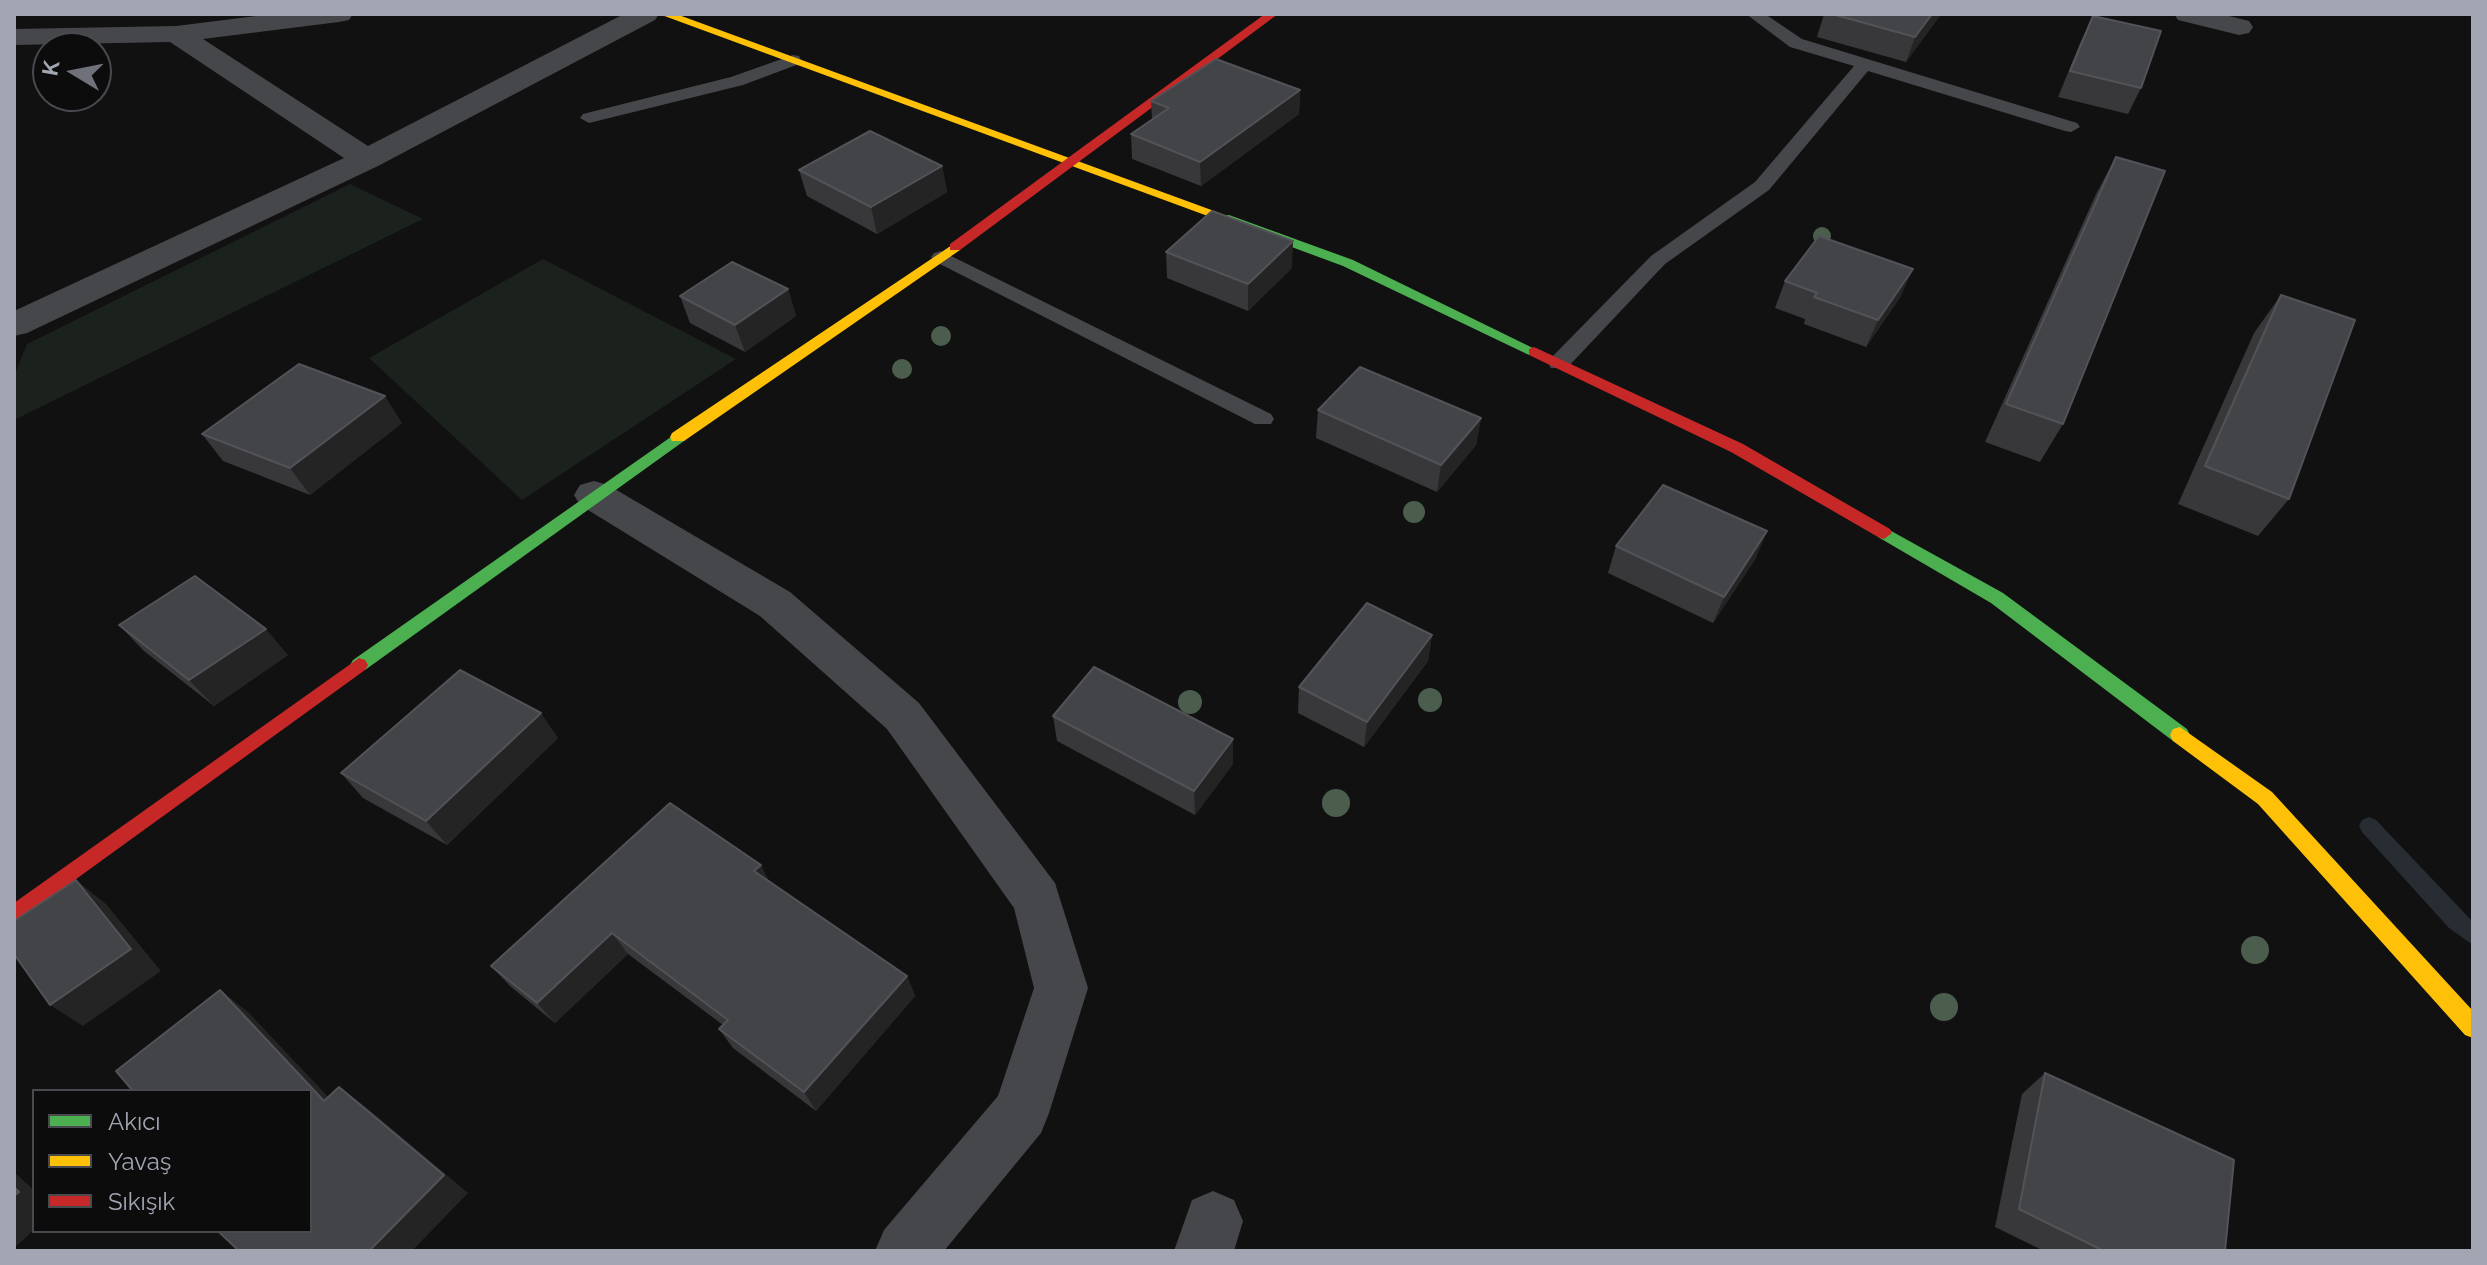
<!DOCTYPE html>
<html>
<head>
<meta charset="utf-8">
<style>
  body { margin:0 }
  #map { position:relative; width:2487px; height:1265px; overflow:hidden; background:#111112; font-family:Raleway,sans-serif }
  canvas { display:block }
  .frame { position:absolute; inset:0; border:16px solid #a2a6b2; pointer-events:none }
  .legend { position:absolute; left:32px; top:1089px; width:280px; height:144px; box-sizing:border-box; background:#0c0c0d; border:2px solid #484a4f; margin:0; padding:10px 14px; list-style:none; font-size:24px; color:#a2a6b2 }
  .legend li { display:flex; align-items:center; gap:16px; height:40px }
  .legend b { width:40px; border:2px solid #484a4f }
  .north { position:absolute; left:32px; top:32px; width:80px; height:80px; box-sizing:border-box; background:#0c0c0d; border:2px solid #484a4f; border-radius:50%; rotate:280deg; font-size:22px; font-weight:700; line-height:32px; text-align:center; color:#a2a6b2 }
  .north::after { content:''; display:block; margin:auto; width:28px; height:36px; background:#6f727a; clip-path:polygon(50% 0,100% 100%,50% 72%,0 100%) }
</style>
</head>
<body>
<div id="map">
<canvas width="2487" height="1265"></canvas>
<div class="frame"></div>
<ul class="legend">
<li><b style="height:10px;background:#4caf50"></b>Akıcı</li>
<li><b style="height:10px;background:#ffc107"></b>Yavaş</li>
<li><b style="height:10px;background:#c62828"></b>Sıkışık</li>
</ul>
<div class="north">K</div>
</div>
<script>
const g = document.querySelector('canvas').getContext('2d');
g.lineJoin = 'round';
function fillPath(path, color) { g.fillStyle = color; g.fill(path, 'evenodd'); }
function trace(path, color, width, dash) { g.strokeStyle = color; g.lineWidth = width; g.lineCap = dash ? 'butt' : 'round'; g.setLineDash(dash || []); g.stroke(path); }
const green = new Path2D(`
  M350,184L423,219L14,420V376L27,344Z
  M543,259L736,359L522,500L369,358Z`);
const stream = new Path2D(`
  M2369,817L2376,820L2473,922V945L2449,928L2362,832L2359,826L2362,820Z`);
const lane = new Path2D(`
  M1746,14H1765L1802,39L2077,123L2080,127L2071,132L2065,131L1868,71L1769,190L1665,264L1567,368H1551L1548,363L1551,358L1651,256L1755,182L1854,66L1790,47Z
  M793,55L799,56L801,60L799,64L743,85L589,123L580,118L583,114L731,77Z
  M941,251L1271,414L1274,419L1271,424H1255L934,261L931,257L934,253Z`);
const street = new Path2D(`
  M272,14H353L349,20L339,22L203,39L368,146L624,14H659L655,20L378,166L27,333L14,336V311L344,158L170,42L14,45V29L176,26Z
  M2174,14H2221L2249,21L2253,27L2249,33L2239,35L2178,20Z
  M594,481L608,485L790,592L919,703L1055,883L1088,988L1049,1113L1041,1133L944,1251H875L884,1230L998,1096L1034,988L1014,908L887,729L760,616L580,505L574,495L580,485Z
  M1213,1191L1234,1200L1243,1221L1234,1251H1174L1192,1200Z`);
const fast = new Path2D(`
  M1229,215L1353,260L1541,352L1539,355H1529L1343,266L1224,222V216Z
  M678,432L684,433L686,437L684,441L365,670H353L350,665L353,660Z
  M1884,527L2003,593L2187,729L2190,735L2187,741L2180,743L2173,741L1991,603L1878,537L1876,533Z`);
const slow = new Path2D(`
  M659,14H676L1236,219L1234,222H1224Z
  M955,243L960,244V250L684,441H672L670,437L672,433Z
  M2180,727L2272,792L2473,1011V1038L2465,1035L2258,804L2173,741L2170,735L2173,729Z`);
const jam = new Path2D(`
  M1265,14H1278L960,250H950V244Z
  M1534,347L1743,444L1890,529L1892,533L1884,539L1878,537L1731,452L1529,355V349Z
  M359,658L365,660L368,665L365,670L14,924V903Z`);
const trees = [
  [1822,236,9],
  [941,336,10],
  [902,369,10],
  [1414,512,11],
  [1430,700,12],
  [1190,702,12],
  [1336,803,14],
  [2255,950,14],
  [1944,1007,14]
];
const wall = new Path2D(`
  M1824,14H1941L1906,62L1817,37Z
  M2093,16L2141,88L2128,114L2058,97L2081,41Z
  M1300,90L1299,114L1201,186L1132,159L1131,134L1152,120L1151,101Z
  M2116,157L2063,424L2040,462L1985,442L2096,194Z
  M942,166L947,192L877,234L807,196L799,170Z
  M1166,252L1292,268L1248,311L1167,278Z
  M1785,281L1901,296L1866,347L1804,324L1805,319L1775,308Z
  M788,289L796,316L745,352L690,323L680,296Z
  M2281,295L2289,499L2258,536L2178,504L2254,333Z
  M1318,410L1481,418L1476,445L1437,492L1316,438Z
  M402,423L310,495L223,461L202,434Z
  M1616,546L1756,558L1713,623L1608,573Z
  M119,625L288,655L214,706L144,651Z
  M1432,635L1428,661L1364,747L1298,713L1299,687Z
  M1053,716L1233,739V764L1195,815L1057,741Z
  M558,738L447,845L363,798L341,773Z
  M770,882L907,976L915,996L816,1111L733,1048L719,1029L723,1025L628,954L555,1023L510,986L491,966Z
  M2045,1073L2225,1251H2044L1995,1227L2022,1094Z`);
const shadedWall = new Path2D(`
  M1932,14H1941L1906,62L1915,37Z
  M1300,90L1299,114L1201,186L1200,162Z
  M942,166L947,192L877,234L871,207Z
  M1293,241L1292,268L1248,311V284Z
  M1913,269L1901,296L1866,347L1878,320Z
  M788,289L796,316L745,352L735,325Z
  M385,396L402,423L310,495L290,468Z
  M1481,418L1476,445L1437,492L1441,465Z
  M1767,531L1756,558L1713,623L1724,597Z
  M266,629L288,655L214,706L189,680Z
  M1432,635L1428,661L1364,747L1367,722Z
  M541,713L558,738L447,845L426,821Z
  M1233,739V764L1195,815L1194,791Z
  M761,865L772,887L754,871Z
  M76,880L106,904L161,971L83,1026L50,1005Z
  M612,933L628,954L555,1023L537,1003Z
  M907,976L915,996L816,1111L804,1092Z
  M220,990L248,1012L351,1121L324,1101Z
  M339,1087L366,1107L468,1193L412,1251H369Z
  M14,1172L34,1190V1230L14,1248Z`);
const building = new Path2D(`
  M1832,14H1932L1915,37Z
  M2093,16L2161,31L2141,88L2070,71Z
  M1216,59L1300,90L1200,162L1131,134L1169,108L1151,101Z
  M870,131L942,166L871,207L799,170Z
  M2116,157L2165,171L2063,424L2006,404Z
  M1212,211L1293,241L1248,284L1166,252Z
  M1819,236L1913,269L1878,320L1814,297L1817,293L1785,281Z
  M732,262L788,289L735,325L680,296Z
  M2281,295L2355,320L2289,499L2205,466Z
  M299,364L385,396L290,468L202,434Z
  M1360,367L1481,418L1441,465L1318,410Z
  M1663,485L1767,531L1724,597L1616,546Z
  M195,576L266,629L189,680L119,625Z
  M1367,603L1432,635L1367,722L1299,687Z
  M1094,667L1233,739L1194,791L1053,716Z
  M460,670L541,713L426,821L341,773Z
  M670,803L761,865L754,871L907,976L804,1092L719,1029L728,1020L612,933L537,1003L491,966Z
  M76,880L131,949L50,1005L14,954V921Z
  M220,990L324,1101L339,1087L444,1175L369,1251H239L218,1231H310V1091H133L116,1071Z
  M2045,1073L2234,1160L2225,1251H2104L2019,1209Z
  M14,1187L19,1192L14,1196Z`);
fillPath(green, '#1b211c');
fillPath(stream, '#282d34');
fillPath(lane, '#46474a');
fillPath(street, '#46474a');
fillPath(fast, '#4caf50');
fillPath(slow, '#ffc107');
fillPath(jam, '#c62828');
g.fillStyle = '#4b5e4d';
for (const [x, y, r] of trees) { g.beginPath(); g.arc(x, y, r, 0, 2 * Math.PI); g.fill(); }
fillPath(wall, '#38383b');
fillPath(shadedWall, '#242425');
fillPath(building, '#434448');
trace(building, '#525358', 2);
</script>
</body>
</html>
